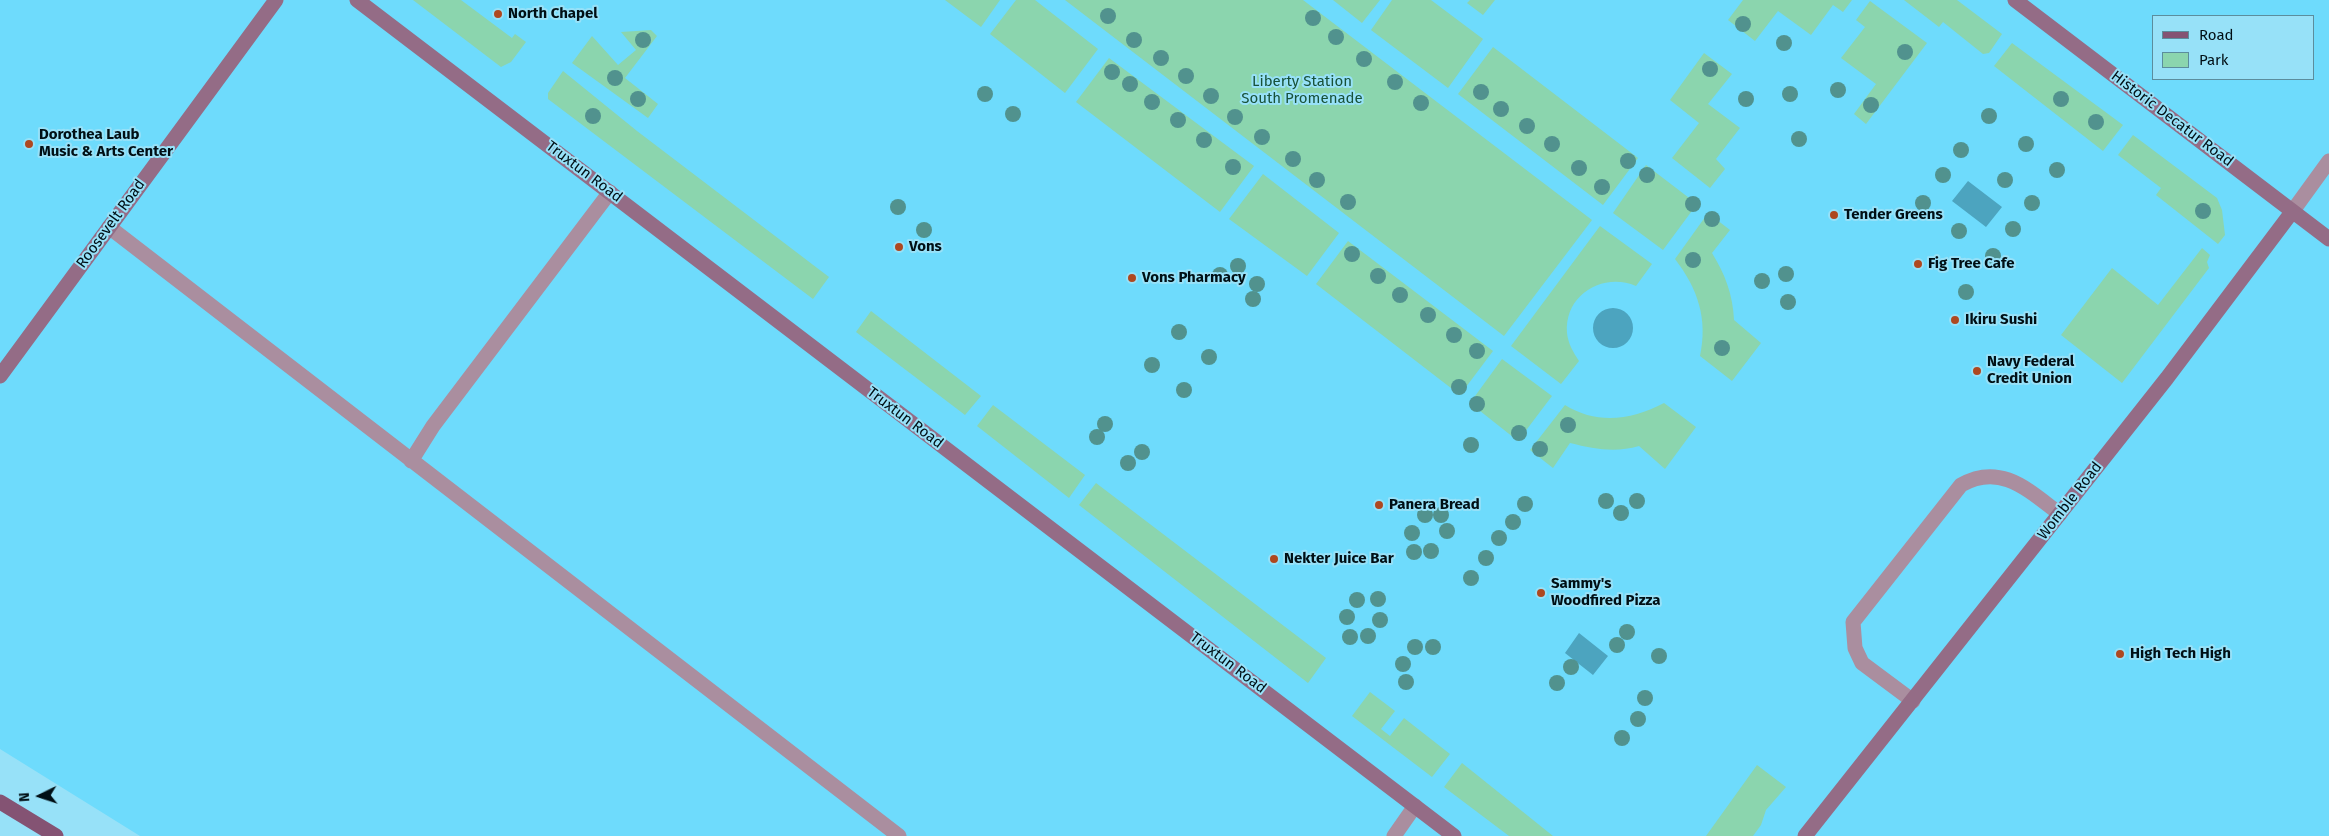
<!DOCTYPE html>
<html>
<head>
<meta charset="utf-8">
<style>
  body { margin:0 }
  #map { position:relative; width:2329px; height:836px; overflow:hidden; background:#97e1f8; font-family:"Fira Sans",sans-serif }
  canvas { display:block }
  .legend { position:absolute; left:2152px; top:15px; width:162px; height:65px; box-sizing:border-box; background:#97e1f8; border:1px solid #5b8d9d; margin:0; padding:6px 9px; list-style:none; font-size:15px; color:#000f15 }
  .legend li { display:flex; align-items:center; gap:10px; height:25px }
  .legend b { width:25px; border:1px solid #5b8d9d }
  .north { position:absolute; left:15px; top:771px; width:50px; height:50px; -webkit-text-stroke:4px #97e1f8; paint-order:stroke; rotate:266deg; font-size:14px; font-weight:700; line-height:20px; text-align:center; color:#000f15 }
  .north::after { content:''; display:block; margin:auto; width:18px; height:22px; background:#000f15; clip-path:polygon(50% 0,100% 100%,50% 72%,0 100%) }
</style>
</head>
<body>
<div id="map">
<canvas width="2329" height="836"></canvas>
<ul class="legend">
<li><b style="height:6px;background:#845373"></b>Road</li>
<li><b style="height:14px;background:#8bd5ae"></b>Park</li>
</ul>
<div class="north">N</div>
</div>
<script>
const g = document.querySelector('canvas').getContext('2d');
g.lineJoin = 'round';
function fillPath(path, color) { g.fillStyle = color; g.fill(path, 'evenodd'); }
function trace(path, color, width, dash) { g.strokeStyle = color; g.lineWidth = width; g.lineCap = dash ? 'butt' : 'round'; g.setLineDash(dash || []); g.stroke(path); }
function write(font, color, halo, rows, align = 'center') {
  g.font = font + ' "Fira Sans",sans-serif'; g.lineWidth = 4; g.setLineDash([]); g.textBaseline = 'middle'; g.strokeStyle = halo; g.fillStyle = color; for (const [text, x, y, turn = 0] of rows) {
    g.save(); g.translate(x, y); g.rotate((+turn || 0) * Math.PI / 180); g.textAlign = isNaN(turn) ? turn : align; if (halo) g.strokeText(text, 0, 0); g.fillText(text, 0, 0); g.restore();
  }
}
const built = new Path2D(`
  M0,0H2329V836H140L0,749ZM2153,16H2313V79H2153Z`);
const green = new Path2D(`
  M413,0H461L512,38L515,34L526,42L511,62L501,67Z
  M945,0H1000L981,27Z
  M1016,0H1035L1098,49L1065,93L990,34Z
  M1065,0H1303L1592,220L1504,336Z
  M1333,0H1380L1362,23Z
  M1392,0H1431L1483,39L1448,88L1371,30Z
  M1470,0H1495L1483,15L1467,3Z
  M1743,0H1852L1843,12L1833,5L1811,35L1778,11L1755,41L1728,20Z
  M1904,0H1957L2002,34L1989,53L1983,54L1943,22L1939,27Z
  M1870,1L1927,43L1866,124L1854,114L1876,84L1841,58L1865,27L1856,20Z
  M651,30L657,36L625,78L658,104L648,118L572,63L592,36L618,65L636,50L621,32Z
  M2012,43L2123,125L2103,151L1994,66Z
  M1493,47L1638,158L1603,205L1458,94Z
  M1704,53L1732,74L1708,104L1740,128L1716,159L1725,169L1710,188L1672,158L1699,123L1670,100Z
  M1109,58L1254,166L1220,212L1076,102Z
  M563,71L637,131L829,277L813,299L548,99V93Z
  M2133,135L2217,198L2222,210L2225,235L2218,244L2156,195L2161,188L2118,155Z
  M1646,165L1697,204L1663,250L1613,213Z
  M1263,174L1339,233L1307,276L1229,219Z
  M1708,213L1730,230L1712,253C1725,274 1733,295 1734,320L1761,343L1732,381L1700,356C1708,319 1698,289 1675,259Z
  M1600,226L1652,264L1636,286C1603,272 1564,295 1567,333C1568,343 1573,352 1579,361L1561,384L1511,346Z
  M1348,241L1493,351L1460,395L1316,284Z
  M2202,248L2210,255L2207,262L2209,268L2122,383L2061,335L2112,268L2158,305Z
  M871,311L981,396L965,415L856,332Z
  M1502,359L1552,396L1518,441L1470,403Z
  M1664,403L1696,427L1665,469L1639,446C1615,453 1594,449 1570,443L1553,468L1530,450L1565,405C1597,425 1632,420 1664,403Z
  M993,405L1085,475L1069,498L977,426Z
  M1096,483L1326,658L1308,683L1079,505Z
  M1370,692L1395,711L1381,729L1390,736L1404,718L1450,754L1432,777L1352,716Z
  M1462,763L1553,836H1509L1444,787Z
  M1757,765L1786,787L1766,810L1761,825L1753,836H1706Z`);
const water = new Path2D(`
  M1968,181L2002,207L1986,227L1952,201Z
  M1593 328a20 20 0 1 1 40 0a20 20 0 1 1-40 0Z
  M1579,633L1608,656L1593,675L1565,653Z`);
const lane = new Path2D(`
  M109,227L899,836
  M411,461L433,426L610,192
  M1913,701L1862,663L1855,648L1853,622L1961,485C2001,462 2029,491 2060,514
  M1394,836L1415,806`);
const street = new Path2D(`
  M2292,212L2329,161`);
const secondary = new Path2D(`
  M357,0L1454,836
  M2015,0L2329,239
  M0,376L276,0
  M1805,836L2167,378L2292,212`);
const primary = new Path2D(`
  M0,802L56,836`);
const trees = [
  [1108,16],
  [1313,18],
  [1743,24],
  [1336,37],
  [643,40],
  [1134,40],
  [1784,43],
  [1905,52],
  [1161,58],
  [1364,59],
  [1710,69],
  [1112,72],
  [1186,76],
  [615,78],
  [1395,82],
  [1130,84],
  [1838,90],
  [1481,92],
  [985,94],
  [1790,94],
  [1211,96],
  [638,99],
  [1746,99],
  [2061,99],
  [1152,102],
  [1421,103],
  [1871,105],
  [1501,109],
  [1013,114],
  [593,116],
  [1989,116],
  [1235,117],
  [1178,120],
  [2096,122],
  [1527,126],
  [1262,137],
  [1799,139],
  [1204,140],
  [1552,144],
  [2026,144],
  [1961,150],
  [1293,159],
  [1628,161],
  [1233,167],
  [1579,168],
  [2057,170],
  [1647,175],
  [1943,175],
  [1317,180],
  [2005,180],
  [1602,187],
  [1348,202],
  [1923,203],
  [2032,203],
  [1693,204],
  [898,207],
  [2203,211],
  [1712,219],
  [2013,229],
  [924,230],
  [1959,231],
  [1352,254],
  [1993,256],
  [1693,260],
  [1238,266],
  [1786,274],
  [1220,275],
  [1378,276],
  [1762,281],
  [1257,284],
  [1966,292],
  [1400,295],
  [1253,299],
  [1788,302],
  [1428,315],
  [1179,332],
  [1454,335],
  [1722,348],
  [1477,351],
  [1209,357],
  [1152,365],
  [1459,387],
  [1184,390],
  [1477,404],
  [1105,424],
  [1568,425],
  [1519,433],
  [1097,437],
  [1471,445],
  [1540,449],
  [1142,452],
  [1128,463],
  [1606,501],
  [1637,501],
  [1525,504],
  [1621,513],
  [1425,515],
  [1441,515],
  [1513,522],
  [1447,531],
  [1412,533],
  [1499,538],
  [1431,551],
  [1414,552],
  [1486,558],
  [1471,578],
  [1378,599],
  [1357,600],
  [1347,617],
  [1380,620],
  [1627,632],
  [1368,636],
  [1350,637],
  [1617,645],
  [1415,647],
  [1433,647],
  [1659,656],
  [1403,664],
  [1571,667],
  [1406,682],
  [1557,683],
  [1645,698],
  [1638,719],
  [1622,738]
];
const markers = [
  [498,14,5,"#ae481f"],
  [29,144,5,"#ae481f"],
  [1834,215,5,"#ae481f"],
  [899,247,5,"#ae481f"],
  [1918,264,5,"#ae481f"],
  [1132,278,5,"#ae481f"],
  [1955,320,5,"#ae481f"],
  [1977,371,5,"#ae481f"],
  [1379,505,5,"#ae481f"],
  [1274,559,5,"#ae481f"],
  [1541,593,5,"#ae481f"],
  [2120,654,5,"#ae481f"]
];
const poiNames = [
  ["North Chapel",508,14],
  ["Dorothea Laub",39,135],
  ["Music & Arts Center",39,152],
  ["Tender Greens",1844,215],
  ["Vons",909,247],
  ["Fig Tree Cafe",1928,264],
  ["Vons Pharmacy",1142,278],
  ["Ikiru Sushi",1965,320],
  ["Navy Federal",1987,362],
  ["Credit Union",1987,379],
  ["Panera Bread",1389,505],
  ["Nekter Juice Bar",1284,559],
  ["Sammy's",1551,584],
  ["Woodfired Pizza",1551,601],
  ["High Tech High",2130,654]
];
const parkNames = [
  ["Liberty Station",1302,82],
  ["South Promenade",1302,99]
];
const streetNames = [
  ["Historic Decatur Road",2172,119,37],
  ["Truxtun Road",584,172,37],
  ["Roosevelt Road",111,224,-54],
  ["Truxtun Road",905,418,37],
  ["Womble Road",2070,501,-52],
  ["Truxtun Road",1228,663,37]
];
fillPath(built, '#6edbfc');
fillPath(green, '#8bd5ae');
fillPath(water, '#4ca4bf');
trace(lane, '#aa8e9f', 15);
trace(street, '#aa8e9f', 15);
trace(secondary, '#946c86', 15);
trace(primary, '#845373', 15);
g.fillStyle = '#51928e';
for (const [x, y] of trees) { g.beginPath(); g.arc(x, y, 8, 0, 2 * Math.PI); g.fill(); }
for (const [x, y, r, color] of markers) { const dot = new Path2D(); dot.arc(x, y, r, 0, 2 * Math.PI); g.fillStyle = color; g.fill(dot); trace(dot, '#97e1f8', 2); }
write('bold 15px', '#000f15', '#97e1f8', poiNames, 'left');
write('15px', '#185138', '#97e1f8', parkNames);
write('15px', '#000f15', '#97e1f8', streetNames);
</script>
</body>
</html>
